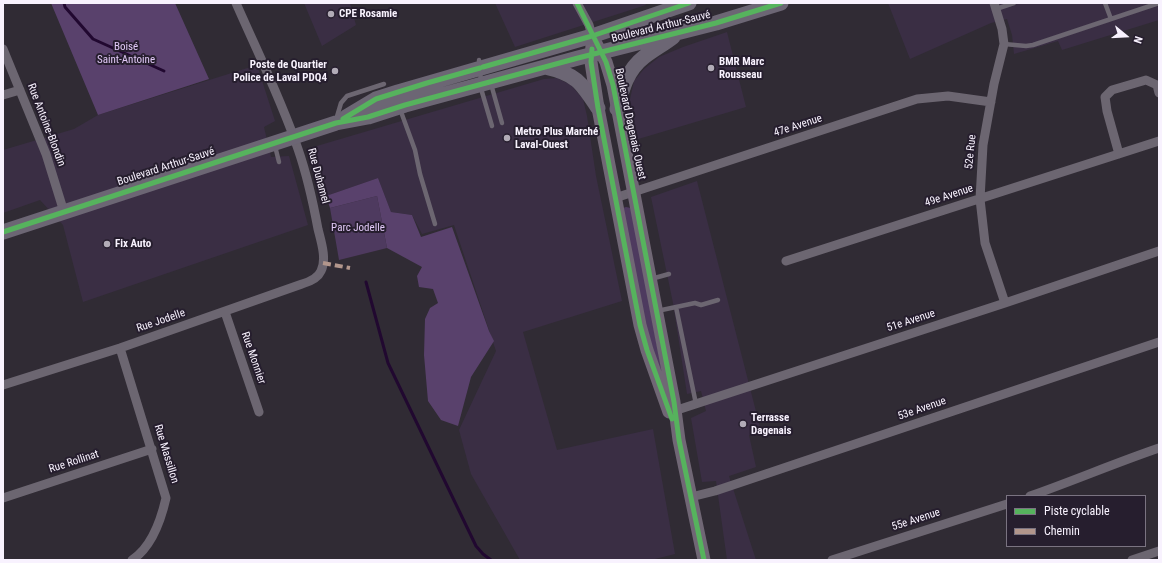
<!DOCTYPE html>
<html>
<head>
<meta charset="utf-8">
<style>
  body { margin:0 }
  #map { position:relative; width:1162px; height:563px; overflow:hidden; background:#302b34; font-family:"Roboto Condensed",sans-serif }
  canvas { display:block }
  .frame { position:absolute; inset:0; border:4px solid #f8f2fe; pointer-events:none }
  .legend { position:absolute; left:1006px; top:495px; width:140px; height:52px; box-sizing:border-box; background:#261e2e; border:1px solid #7a7381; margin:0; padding:5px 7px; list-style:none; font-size:12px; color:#f8f2fe }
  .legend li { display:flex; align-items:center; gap:8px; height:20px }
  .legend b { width:20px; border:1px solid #7a7381 }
  .north { position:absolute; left:1106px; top:16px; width:40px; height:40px; -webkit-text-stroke:3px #261e2e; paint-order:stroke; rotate:108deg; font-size:11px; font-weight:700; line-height:16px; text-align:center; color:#f8f2fe }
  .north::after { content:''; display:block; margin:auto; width:14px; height:18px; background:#f8f2fe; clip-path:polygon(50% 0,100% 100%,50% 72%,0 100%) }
</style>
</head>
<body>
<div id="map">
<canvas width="1162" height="563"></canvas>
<div class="frame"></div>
<ul class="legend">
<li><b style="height:5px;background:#56b35d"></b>Piste cyclable</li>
<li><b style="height:5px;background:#b2968c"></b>Chemin</li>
</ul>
<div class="north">N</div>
</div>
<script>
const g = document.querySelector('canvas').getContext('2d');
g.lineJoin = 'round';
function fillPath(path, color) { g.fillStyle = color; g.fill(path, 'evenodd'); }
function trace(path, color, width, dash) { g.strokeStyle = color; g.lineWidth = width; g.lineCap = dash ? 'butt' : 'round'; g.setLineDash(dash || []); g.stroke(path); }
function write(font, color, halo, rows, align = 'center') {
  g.font = font + ' "Roboto Condensed",sans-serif'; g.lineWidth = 4; g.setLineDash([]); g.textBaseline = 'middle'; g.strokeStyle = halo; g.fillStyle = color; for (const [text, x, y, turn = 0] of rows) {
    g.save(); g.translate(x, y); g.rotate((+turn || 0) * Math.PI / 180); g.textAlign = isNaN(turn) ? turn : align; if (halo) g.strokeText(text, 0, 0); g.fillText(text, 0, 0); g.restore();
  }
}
const built = new Path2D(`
  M304,3H350L356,25L322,46Z
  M495,3H645L646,5L515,47Z
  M888,3H1159V20L1062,50L1058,41L1014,54L1012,35L1007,19L991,23L910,59Z
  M727,32L746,107L635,140L628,108L634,81L644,69L659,57L683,47Z
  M257,65L275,121L264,127L271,157L289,156L308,225L83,302L63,225L40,200L3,213V150L74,129L98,115Z
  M557,78L571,85L583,99L587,116L596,176L622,301L523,332L557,450L653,429L675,554L651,560H520L471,474L459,430L496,351L454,225L422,234L412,215L391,212L378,178L326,196L310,148L544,79Z
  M697,181L761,431L749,435L756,467L729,476L756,560H727L716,481L702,482L691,418L706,411L701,391L687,394L673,303L651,197Z`);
const green = new Path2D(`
  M377,196L387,248L339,260L330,208Z
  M626,207L631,208L664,382L644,323L623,208Z`);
const forest = new Path2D(`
  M51,3H175L209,79L98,115Z
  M378,178L391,212L412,215L421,237L452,227L489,331L494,341L471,377L458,426L441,420L428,401L424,355L425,319L430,308L438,303L433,289L419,287L417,276L422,267L387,248L377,196L330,208L326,196Z`);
const stream = new Path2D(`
  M64,3L65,7L93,39L164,71
  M366,282L388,363L476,546L483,554L491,560`);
const service = new Path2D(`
  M1105,3L1111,19
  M996,9L1014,3
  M1004,44L1026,46L1033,45L1159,3
  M479,60L482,92L492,126
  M491,84L502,123
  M400,109L415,150L420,174L435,224
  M336,120L341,103L347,96L384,84
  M275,146L279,162
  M651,279L669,274
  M676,307L695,303L701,305L718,300
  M657,311L676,307L696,404`);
const minor = new Path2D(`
  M577,3L589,25L592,36
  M994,3L1002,29L1004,44L994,84L983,145L980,199L985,243L1005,303
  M3,49L46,154L64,212
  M3,95L20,90
  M1119,154L1107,111L1105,97L1112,90L1146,80L1157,85L1159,93
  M615,198L917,99L948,96L991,102
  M786,261L1159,141
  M225,312L259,412
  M120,348L166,498C161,520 152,547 132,560
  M3,385L120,348L302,284C309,282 318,278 321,271C327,259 321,241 318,229C313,202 307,175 298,149C281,99 257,51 236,3
  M671,412L1005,303L1159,251
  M1030,496C1073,481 1115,463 1159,448
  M691,497L715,491L1159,342
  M3,498L152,449
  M832,560L1007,504
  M1132,560L1159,551`);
const secondary = new Path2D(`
  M592,36L606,62L613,85L674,402L679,440L704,560
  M592,45L591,62L598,108L640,325L647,350L669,412`);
const primary = new Path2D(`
  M545,67C576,74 581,82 598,108
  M617,109C622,89 627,70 644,57C653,50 664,44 673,37
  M346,117L376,99L398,92L592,36L689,3
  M3,232L336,123L368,117L405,105L578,58L716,23L781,3`);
const quiet = new Path2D(`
  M323,263L350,268`);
const cycleway = new Path2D(`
  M577,3L606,62L613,85L674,402L679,440L704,560
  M592,49L591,62L598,108L640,325L647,350L672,419
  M483,67L592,36L689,3
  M343,119L376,99L427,83L480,68
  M3,232L336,123L368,117L405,105L578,58L716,23L781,3`);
const markers = [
  [331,14,4,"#b2acb7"],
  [711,68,4,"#b2acb7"],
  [335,71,4,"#b2acb7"],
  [507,138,4,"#b2acb7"],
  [107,244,4,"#b2acb7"],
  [743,424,4,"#b2acb7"]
];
const poiNames = [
  ["CPE Rosamie",339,14],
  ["BMR Marc",719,62],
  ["Rousseau",719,75],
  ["Poste de Quartier",327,65,"right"],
  ["Police de Laval PDQ4",327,78,"right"],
  ["Metro Plus Marché",515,132],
  ["Laval-Ouest",515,145],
  ["Fix Auto",115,244],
  ["Terrasse",751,418],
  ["Dagenais",751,431]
];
const streetNames = [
  ["Boulevard Arthur-Sauvé",661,27,-14],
  ["Boulevard Dagenais Ouest",630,124,78],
  ["Rue Antoine-Blondin",46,125,69],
  ["47e Avenue",798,126,-18],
  ["52e Rue",971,152,-84],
  ["Boulevard Arthur-Sauvé",166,167,-18],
  ["Rue Duhamel",318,176,75],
  ["49e Avenue",949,196,-18],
  ["Rue Jodelle",161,321,-19],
  ["51e Avenue",911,321,-18],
  ["Rue Monnier",253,358,71],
  ["53e Avenue",922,409,-19],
  ["Rue Massillon",166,454,73],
  ["Rue Rollinat",74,462,-18],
  ["55e Avenue",916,520,-18]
];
const parkNames = [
  ["Boisé",126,47],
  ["Saint-Antoine",126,60],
  ["Parc Jodelle",358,228]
];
fillPath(built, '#3a2e44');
fillPath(green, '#4e3a5f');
fillPath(forest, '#59416c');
trace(stream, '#210830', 3);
trace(service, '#6c6671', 4.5);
trace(minor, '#6c6671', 9);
trace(secondary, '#706775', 13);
trace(primary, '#6c6674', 15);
trace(quiet, '#b2968c', 4, [8, 4]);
trace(cycleway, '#56b35d', 5);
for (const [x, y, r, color] of markers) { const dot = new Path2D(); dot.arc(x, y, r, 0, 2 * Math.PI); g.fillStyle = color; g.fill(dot); trace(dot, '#261e2e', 1.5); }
write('bold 11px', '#f8f2fe', '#261e2e', poiNames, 'left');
write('11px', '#f8f2fe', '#261e2e', streetNames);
write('11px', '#e0c8f6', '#261e2e', parkNames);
</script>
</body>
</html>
